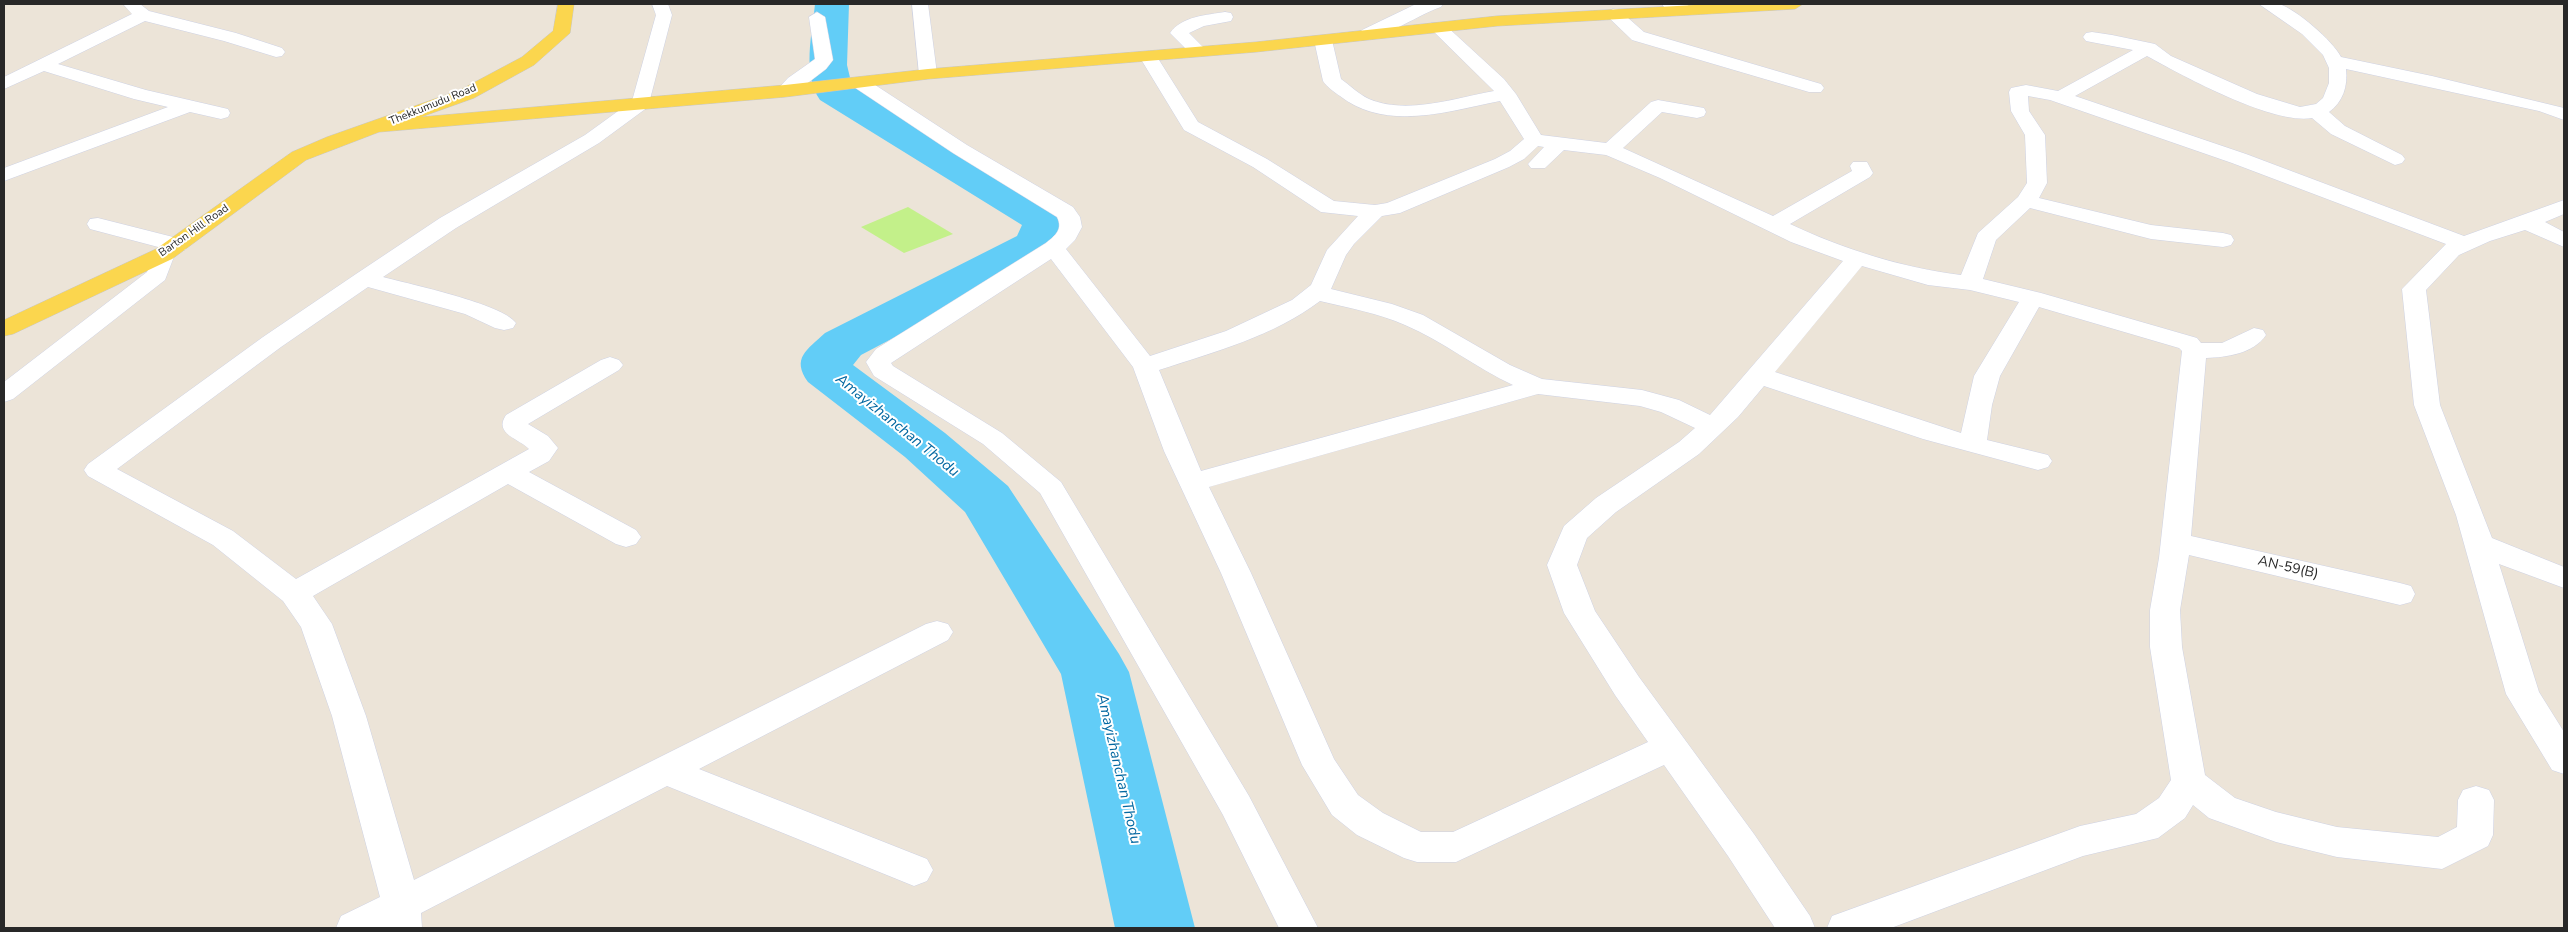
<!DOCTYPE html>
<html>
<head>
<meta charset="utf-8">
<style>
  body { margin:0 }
  #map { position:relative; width:2568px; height:932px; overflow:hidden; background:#ece4d8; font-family:"Nunito Sans",sans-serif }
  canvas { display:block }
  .frame { position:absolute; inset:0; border:5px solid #282828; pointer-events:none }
</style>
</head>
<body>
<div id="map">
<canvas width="2568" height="932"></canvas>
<div class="frame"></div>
</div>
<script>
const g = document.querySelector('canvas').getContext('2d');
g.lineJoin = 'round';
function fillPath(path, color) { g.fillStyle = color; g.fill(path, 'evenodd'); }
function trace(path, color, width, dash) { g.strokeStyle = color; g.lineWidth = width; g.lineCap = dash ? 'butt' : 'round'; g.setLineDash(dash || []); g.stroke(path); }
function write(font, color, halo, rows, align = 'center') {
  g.font = font + ' "Nunito Sans",sans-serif'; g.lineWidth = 4; g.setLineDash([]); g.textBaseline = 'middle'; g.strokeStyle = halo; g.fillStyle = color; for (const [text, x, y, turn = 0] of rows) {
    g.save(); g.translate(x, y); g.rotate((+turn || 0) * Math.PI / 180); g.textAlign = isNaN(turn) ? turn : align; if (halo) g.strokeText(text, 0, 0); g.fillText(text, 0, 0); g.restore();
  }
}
const pitch = new Path2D(`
  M908,207L953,234L904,253L861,227Z`);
const river = new Path2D(`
  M815,4H849L847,65L852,86L1062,211L1069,221L1060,244L1053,254L861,355L853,365L945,433L1008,486L1119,654L1129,672L1195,928H1115L1061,674L965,512L905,457L808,382C791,358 807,350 825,333L1017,236L1022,225L820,100C802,74 812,34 815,4Z`);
const minor = new Path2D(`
  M123,4H140L149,11L236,33L282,48L285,52L282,56L276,57L224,41L145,21L58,64L146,90L228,109L230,113L228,117L221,119L190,112L4,181V168L168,107L134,99L44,71L4,89V77L132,14Z
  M652,4H668L672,15L648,107L599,143L456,228L383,277C409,284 503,304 516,323L513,328L504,330L495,328L465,314L368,287L281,347L117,469L233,531L296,579L529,449C520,439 493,434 506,415L601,360L610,357L619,360L623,365L619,370L528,424L548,436L558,448L549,461L529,472L636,530L641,537L636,544L626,547L616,544L508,484L313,596L332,624L366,716L414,880L926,624L937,621L948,624L953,632L948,640L699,769L927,859L933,870L927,881L914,886L667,786L421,913L422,928H336L341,916L380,897L332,716L301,627L283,601L213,545L88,476L84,470L88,464L263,337L356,274L440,218L585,135L632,101L656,15Z
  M912,4H928L937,74L934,78H922L919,74Z
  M1443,4L1441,7C1421,13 1379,42 1362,38L1359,34L1362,30L1414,5Z
  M1662,4H1686L1693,9L1685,14L1664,7Z
  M2259,4C2264,4 2273,2 2279,4C2296,9 2333,41 2341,57L2432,76L2564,108V120L2539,111L2346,69C2348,86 2343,102 2329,112L2345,126L2402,155L2405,159L2402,163L2395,165L2331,134L2312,118C2273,125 2183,76 2147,56L2075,96L2246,154L2464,236L2564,200V214L2545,222L2564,232V247L2525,230L2490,241L2459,255L2426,290L2440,405L2492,538L2564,567V588L2499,564L2539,692L2564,732V774L2552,770L2506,694L2456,515L2414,405L2402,289L2446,244L2232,163L2050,100L2028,96L2029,111L2045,135L2047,183L2039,198L2151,225L2223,233L2231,235L2234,240L2231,245L2223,247L2151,239L2030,208L1996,240L1983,279L2041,293L2197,338L2201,343H2222L2254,328L2263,330L2266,335C2253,354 2227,357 2206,358L2191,536L2400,583L2411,586L2415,594L2411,602L2400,605L2189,555L2180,610L2182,647L2205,775L2235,798L2276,812L2337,827L2438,837L2457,827L2458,800L2463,790L2476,786L2489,790L2494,800L2493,835L2488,846L2442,869L2337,857L2276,842L2209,818L2193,805L2185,818L2158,838L2083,856L1891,928H1827L1832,916L2080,826L2136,814L2159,798L2171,780L2150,647V610L2159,558L2182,351L2179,348L2039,307L2000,376L1992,405L1987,440L2048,455L2052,461L2048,467L2038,470L1923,439L1764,386L1738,417L1699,454L1616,512L1587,538L1577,565L1595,611L1639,677L1754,834L1810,916L1815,928H1775L1728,856L1664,765L1456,862H1417L1404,858L1357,835L1332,815L1302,765L1221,573L1164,451L1133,367L1051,259L891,363L893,366L1002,433L1061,482L1249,796L1318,928H1279L1223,815L1040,493L983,444L874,376L866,362L876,349L1046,243C1056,235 1063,229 1057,217L953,153L854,87L851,83L854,79H866L967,145L1073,207L1080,217L1082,227L1075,240L1066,249L1150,356L1226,331L1292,300L1311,285L1327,250L1358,216L1321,212L1253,167L1184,130L1139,56L1142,52H1154L1198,122L1267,159L1334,201L1375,205L1387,203L1495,159L1510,151L1524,139L1500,101C1449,111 1386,132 1340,96C1334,92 1327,87 1323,81L1314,40L1317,36H1329L1332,40L1341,79C1350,85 1358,94 1369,99C1407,115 1455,98 1494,91L1429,27L1431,23H1443L1504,79L1516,94L1541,135L1606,143L1651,102L1658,100L1704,108L1706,112L1704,116L1697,118L1662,112L1623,148L1773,216L1852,171L1850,166L1853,162H1867L1873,173L1870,177L1790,224C1843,249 1903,268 1961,275L1978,233L2018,197L2027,183L2025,135L2011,111L2009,92L2011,88L2026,85L2058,91L2133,50L2086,41L2083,37L2086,33L2092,32L2112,35L2155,44L2171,56L2257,94L2300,107L2316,104L2323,98L2329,83V68L2323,55L2302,34ZM1538,146L1544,147L1528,164L1531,168H1545L1564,150L1606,155L1660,178L1791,242L1843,261L1710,415L1679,400L1642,390L1542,379L1510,365L1423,315L1392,304L1331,289L1346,255L1354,244L1382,216L1400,213L1509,167L1524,159ZM1862,266L1928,285L1970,290L2019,302L1974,376L1961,433L1775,372ZM1320,301C1349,308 1378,313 1405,325C1443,341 1476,368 1513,385L1201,471L1159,370C1214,352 1274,336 1320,301ZM1538,394L1640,406L1661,412L1695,428L1679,442L1596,498L1564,526L1547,565L1564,613L1615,695L1648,742L1453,832H1421L1383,813L1358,795L1334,759L1251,573L1209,487Z
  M1613,9L1619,10L1644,32L1821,84L1824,88L1821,92H1809L1632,40L1605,14Z
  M817,12L825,17L833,60L826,69L792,95H778L776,91L788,78L815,59L809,17Z
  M1225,12L1231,13L1233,17L1231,21L1204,26L1189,33L1207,51L1204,55H1192L1170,33C1182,16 1207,15 1225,12Z
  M98,218L185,240L188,245L185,250L173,251L175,254L165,280L13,399L4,402V382L147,272L156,249L162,248L90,229L87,224L90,219Z`);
const major = new Path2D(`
  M558,4H574L570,33L534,65L474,98L421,117L785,85L928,69L1256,42L1497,16L1713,4H1803L1795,9L1497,26L1256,52L928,79L785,97L379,132L306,160L172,259L13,334L4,336V320L156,249L292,152L327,137L460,90L522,57L553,31Z`);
const farStreetnames = [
  ["Thekkumudu Road",433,105,-22],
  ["Barton Hill Road",194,231,-35]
];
const streetNames = [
  ["AN-59(B)",2288,568,13]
];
const waterNames = [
  ["Amayizhanchan Thodu",897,426,39],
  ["Amayizhanchan Thodu",1118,769,77]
];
fillPath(pitch, '#c3f08a');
fillPath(river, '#62cdf7');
trace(minor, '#cdd1e3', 1);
trace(major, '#c7c7c7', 1);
fillPath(minor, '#fff');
fillPath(major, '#fbd64e');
write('11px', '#282828', '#fff', farStreetnames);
write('14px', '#282828', '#fff', streetNames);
write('italic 15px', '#0368a1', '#fff', waterNames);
</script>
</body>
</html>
